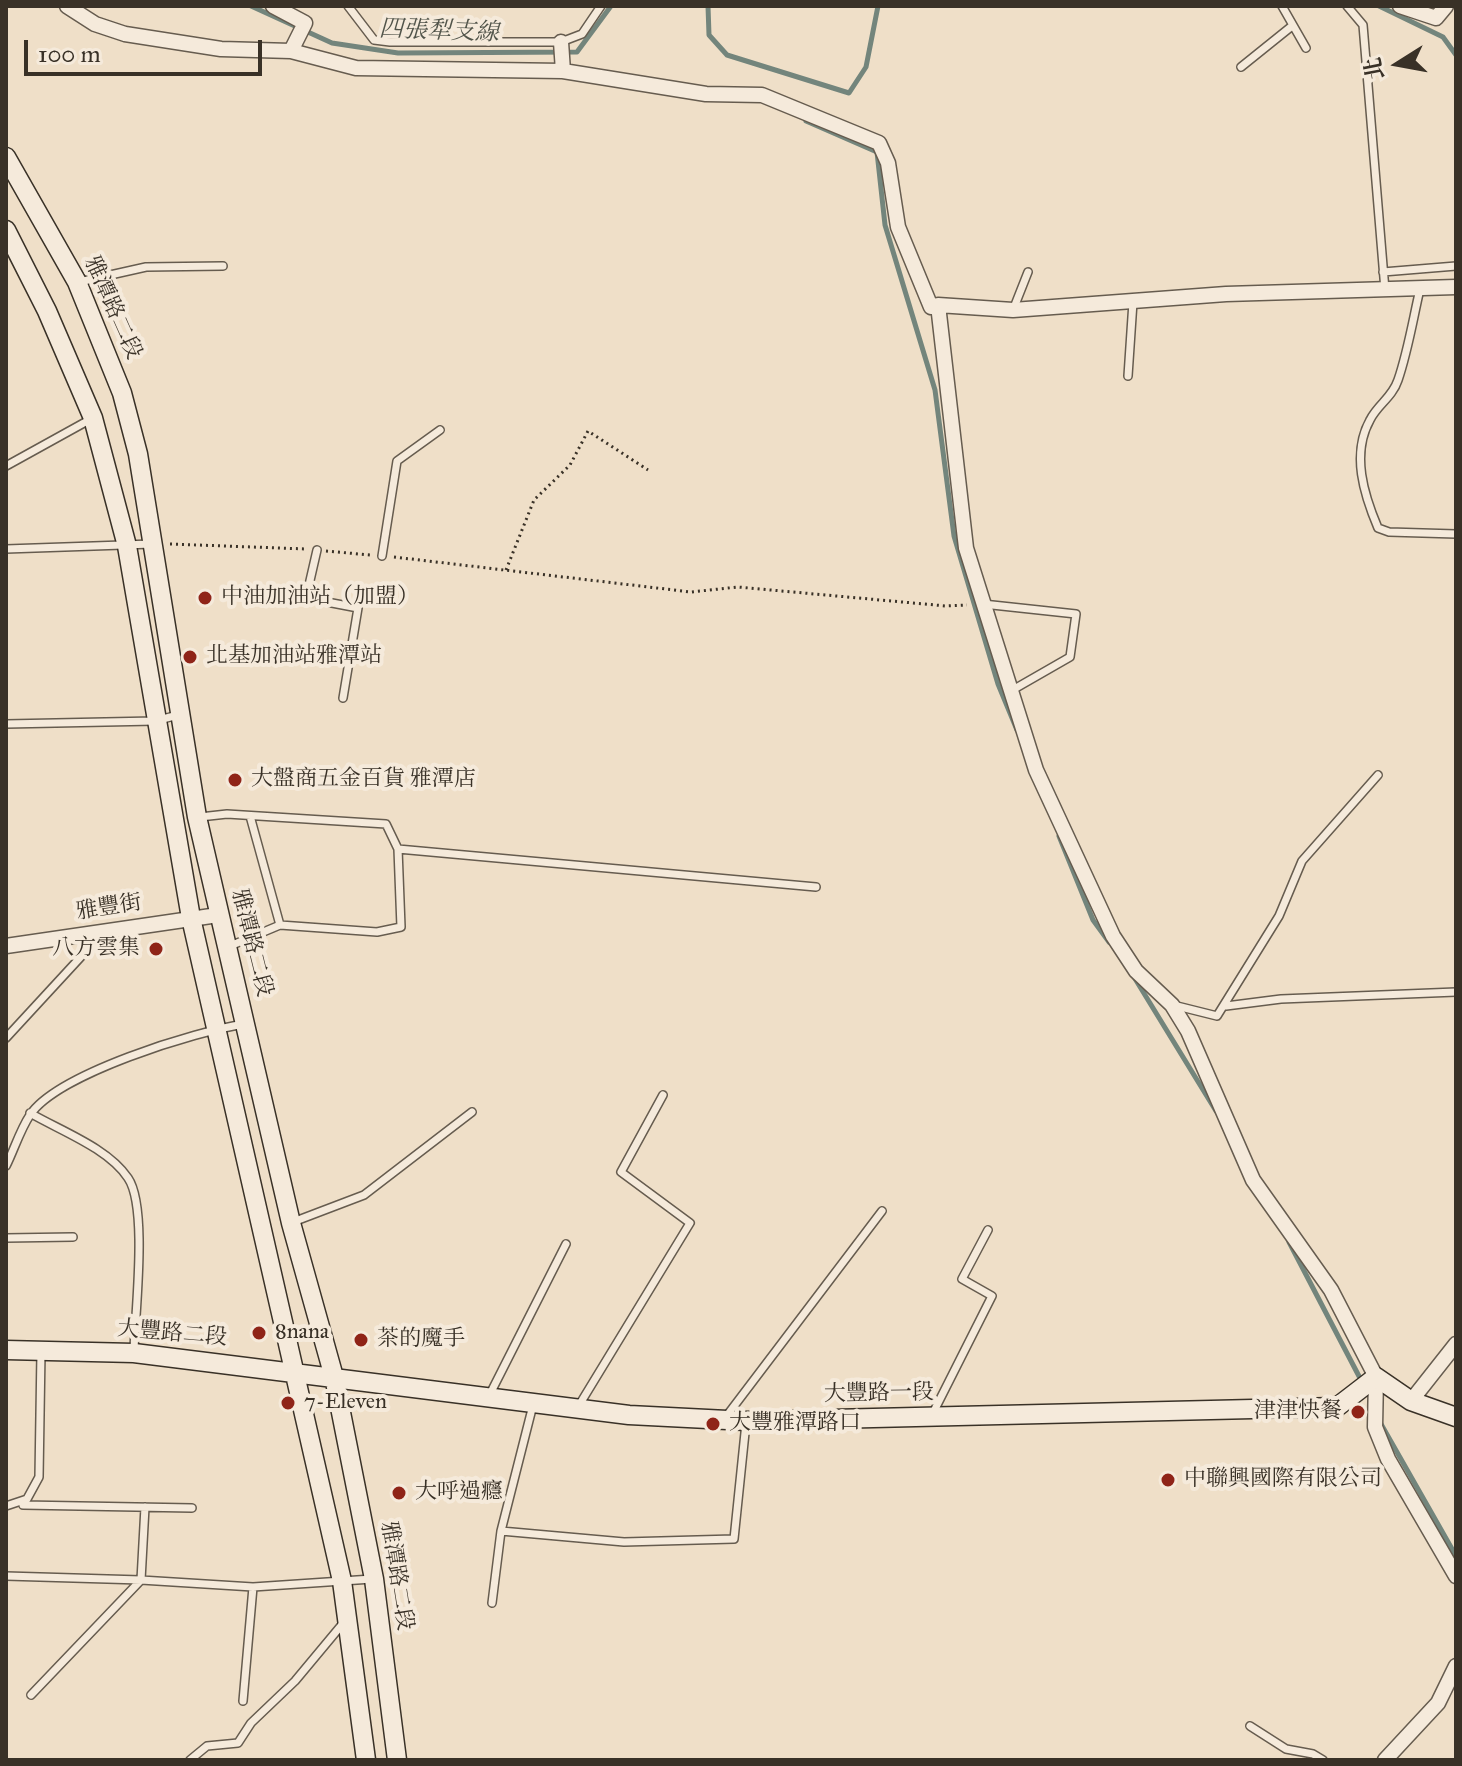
<!DOCTYPE html>
<html>
<head>
<meta charset="utf-8">
<style>
  body { margin:0 }
  #map { position:relative; width:1462px; height:1766px; overflow:hidden; background:#efdfc8; font-family:"IM FELL Great Primer","Noto Serif TC",serif }
  canvas { display:block }
  .frame { position:absolute; inset:0; border:8px solid #393127; pointer-events:none }
  .north { position:absolute; left:1358px; top:24px; width:80px; height:80px; -webkit-text-stroke:6px #f5eadb; paint-order:stroke; rotate:259deg; font-size:22px; font-weight:700; line-height:32px; text-align:center; color:#393127 }
  .north::after { content:''; display:block; margin:auto; width:28px; height:36px; background:#393127; clip-path:polygon(50% 0,100% 100%,50% 72%,0 100%) }
  .scale { position:absolute; left:24px; top:40px; width:238px; height:36px; box-sizing:border-box; border:4px solid #393127; border-top:0; padding-left:10px; font-size:24px; line-height:28px; white-space:nowrap; color:#393127; -webkit-text-stroke:6px #f5eadb; paint-order:stroke }
</style>
</head>
<body>
<div id="map">
<canvas width="1462" height="1766"></canvas>
<div class="frame"></div>
<div class="north">北</div>
<div class="scale">100 m</div>
</div>
<script>
const g = document.querySelector('canvas').getContext('2d');
g.lineJoin = 'round';
function trace(path, color, width, dash) { g.strokeStyle = color; g.lineWidth = width; g.lineCap = dash ? 'butt' : 'round'; g.setLineDash(dash || []); g.stroke(path); }
function write(font, color, halo, rows, align = 'center') {
  g.font = font + ' "IM FELL Great Primer","Noto Serif TC",serif'; g.lineWidth = 8; g.setLineDash([]); g.textBaseline = 'middle'; g.strokeStyle = halo; g.fillStyle = color; for (const [text, x, y, turn = 0] of rows) {
    g.save(); g.translate(x, y); g.rotate((+turn || 0) * Math.PI / 180); g.textAlign = isNaN(turn) ? turn : align; if (halo) g.strokeText(text, 0, 0); g.fillText(text, 0, 0); g.restore();
  }
}
const stream = new Path2D(`
  M251,6L332,43L398,53L577,52L611,6
  M708,6L709,35L727,55L849,93L866,67L878,6
  M1379,6L1443,37L1456,55
  M806,121L877,152L885,225L935,390L954,536L998,684L1017,730
  M1059,836L1093,920L1109,942
  M1134,977L1216,1111
  M1289,1242L1362,1382
  M1381,1424L1456,1556`);
const path = new Path2D(`
  M170,544L307,549
  M326,551L370,555
  M394,557L691,592L738,587L946,606L967,605
  M506,570L534,500L570,465L588,431L648,470`);
const lane = new Path2D(`
  M348,6L374,40L390,42H561L582,34L601,6
  M1282,6L1306,48
  M1347,6L1363,25L1385,290
  M1241,67L1292,26
  M1383,272L1456,266
  M79,282L146,267L223,266
  M1420,289C1413,319 1408,351 1398,380C1392,398 1378,404 1370,420C1351,454 1364,495 1378,528L1389,532L1456,534
  M1013,310L1028,272
  M1128,376L1133,302
  M6,466L91,419
  M6,549L152,544
  M317,550L306,598L358,608L343,698
  M382,556L397,461L440,430
  M983,604L1076,614L1070,657L1009,692
  M6,724L155,721L178,715
  M250,816L280,925
  M200,817L227,814L386,824L398,849L816,887
  M230,946L280,925L377,932L401,927L398,849
  M1173,1005L1217,1016L1279,916L1302,861L1378,775
  M1226,1006L1281,999L1456,992
  M6,1038L101,935
  M30,1113C61,1131 108,1148 128,1178C148,1207 135,1313 134,1350
  M6,1166C14,1150 20,1130 30,1115C57,1074 196,1031 245,1024
  M293,1222L364,1195L472,1112
  M6,1238L73,1237
  M489,1396L566,1244
  M533,1405L501,1531L624,1542L734,1539L746,1423
  M578,1407L690,1223L621,1172L663,1095
  M932,1415L992,1296L962,1279L988,1230
  M725,1418L882,1211
  M23,1505L192,1508
  M6,1506L27,1499L39,1477L41,1352
  M6,1576L141,1580L145,1507
  M492,1603L501,1531
  M31,1695L141,1580L253,1587L372,1579
  M243,1701L253,1587
  M1250,1726L1286,1749L1313,1754L1323,1760
  M190,1760L207,1746L238,1743L251,1723L295,1681L345,1621`);
const street = new Path2D(`
  M67,6L95,24L125,34L221,49L291,51L356,68L563,71L706,94L762,95L879,143L888,163L898,227L931,307L938,305L966,548L1036,770L1113,936L1136,971L1172,1005L1188,1031L1253,1180L1331,1290L1376,1377L1375,1427L1388,1459L1456,1576
  M273,6L305,23L291,51
  M1400,6L1436,18L1446,6
  M561,42L563,71
  M938,305L1013,310L1226,294L1456,287
  M6,946L218,915
  M1411,1401L1456,1344
  M1385,1760L1438,1703L1456,1666`);
const secondary = new Path2D(`
  M6,157L77,282L122,393L138,454L197,817L291,1223L334,1377L374,1579L397,1760
  M6,230L47,311L93,418L127,546L191,918L342,1581L366,1760
  M6,1350L134,1353L629,1415L747,1421L1337,1407L1376,1377L1411,1401L1456,1417`);
const markers = [
  [205,598,8,"#8f2418"],
  [190,657,8,"#8f2418"],
  [235,780,8,"#8f2418"],
  [156,949,8,"#8f2418"],
  [259,1333,8,"#8f2418"],
  [361,1340,8,"#8f2418"],
  [288,1403,8,"#8f2418"],
  [1358,1412,8,"#8f2418"],
  [713,1424,8,"#8f2418"],
  [1168,1480,8,"#8f2418"],
  [399,1493,8,"#8f2418"]
];
const streetNames = [
  ["雅潭路二段",112,308,66],
  ["雅豐街",109,908,-9],
  ["雅潭路二段",251,943,76],
  ["大豐路二段",172,1334,5],
  ["大豐路一段",879,1394,-1],
  ["雅潭路二段",396,1576,81]
];
const poiNames = [
  ["中油加油站（加盟）",221,598],
  ["北基加油站雅潭站",206,657],
  ["大盤商五金百貨 雅潭店",251,780],
  ["八方雲集",140,949,"right"],
  ["8nana",275,1333],
  ["茶的魔手",377,1340],
  ["7-Eleven",304,1403],
  ["津津快餐",1342,1412,"right"],
  ["大豐雅潭路口",729,1424],
  ["中聯興國際有限公司",1184,1480],
  ["大呼過癮",415,1493]
];
const waterNames = [
  ["四張犁支線",439,32,2]
];
trace(stream, '#73857c', 5);
trace(lane, '#665c4f', 10);
trace(street, '#665c4f', 17);
trace(secondary, '#393127', 21);
trace(path, '#393127', 3, [2, 4]);
trace(lane, '#f5eadb', 7);
trace(street, '#f5eadb', 14);
trace(secondary, '#f5eadb', 18);
for (const [x, y, r, color] of markers) { const dot = new Path2D(); dot.arc(x, y, r, 0, 2 * Math.PI); g.fillStyle = color; g.fill(dot); trace(dot, '#f5eadb', 3); }
write('22px', '#393127', '#f5eadb', streetNames);
write('22px', '#393127', '#f5eadb', poiNames, 'left');
write('italic 24px', '#51544a', '#f5eadb', waterNames);
</script>
</body>
</html>
